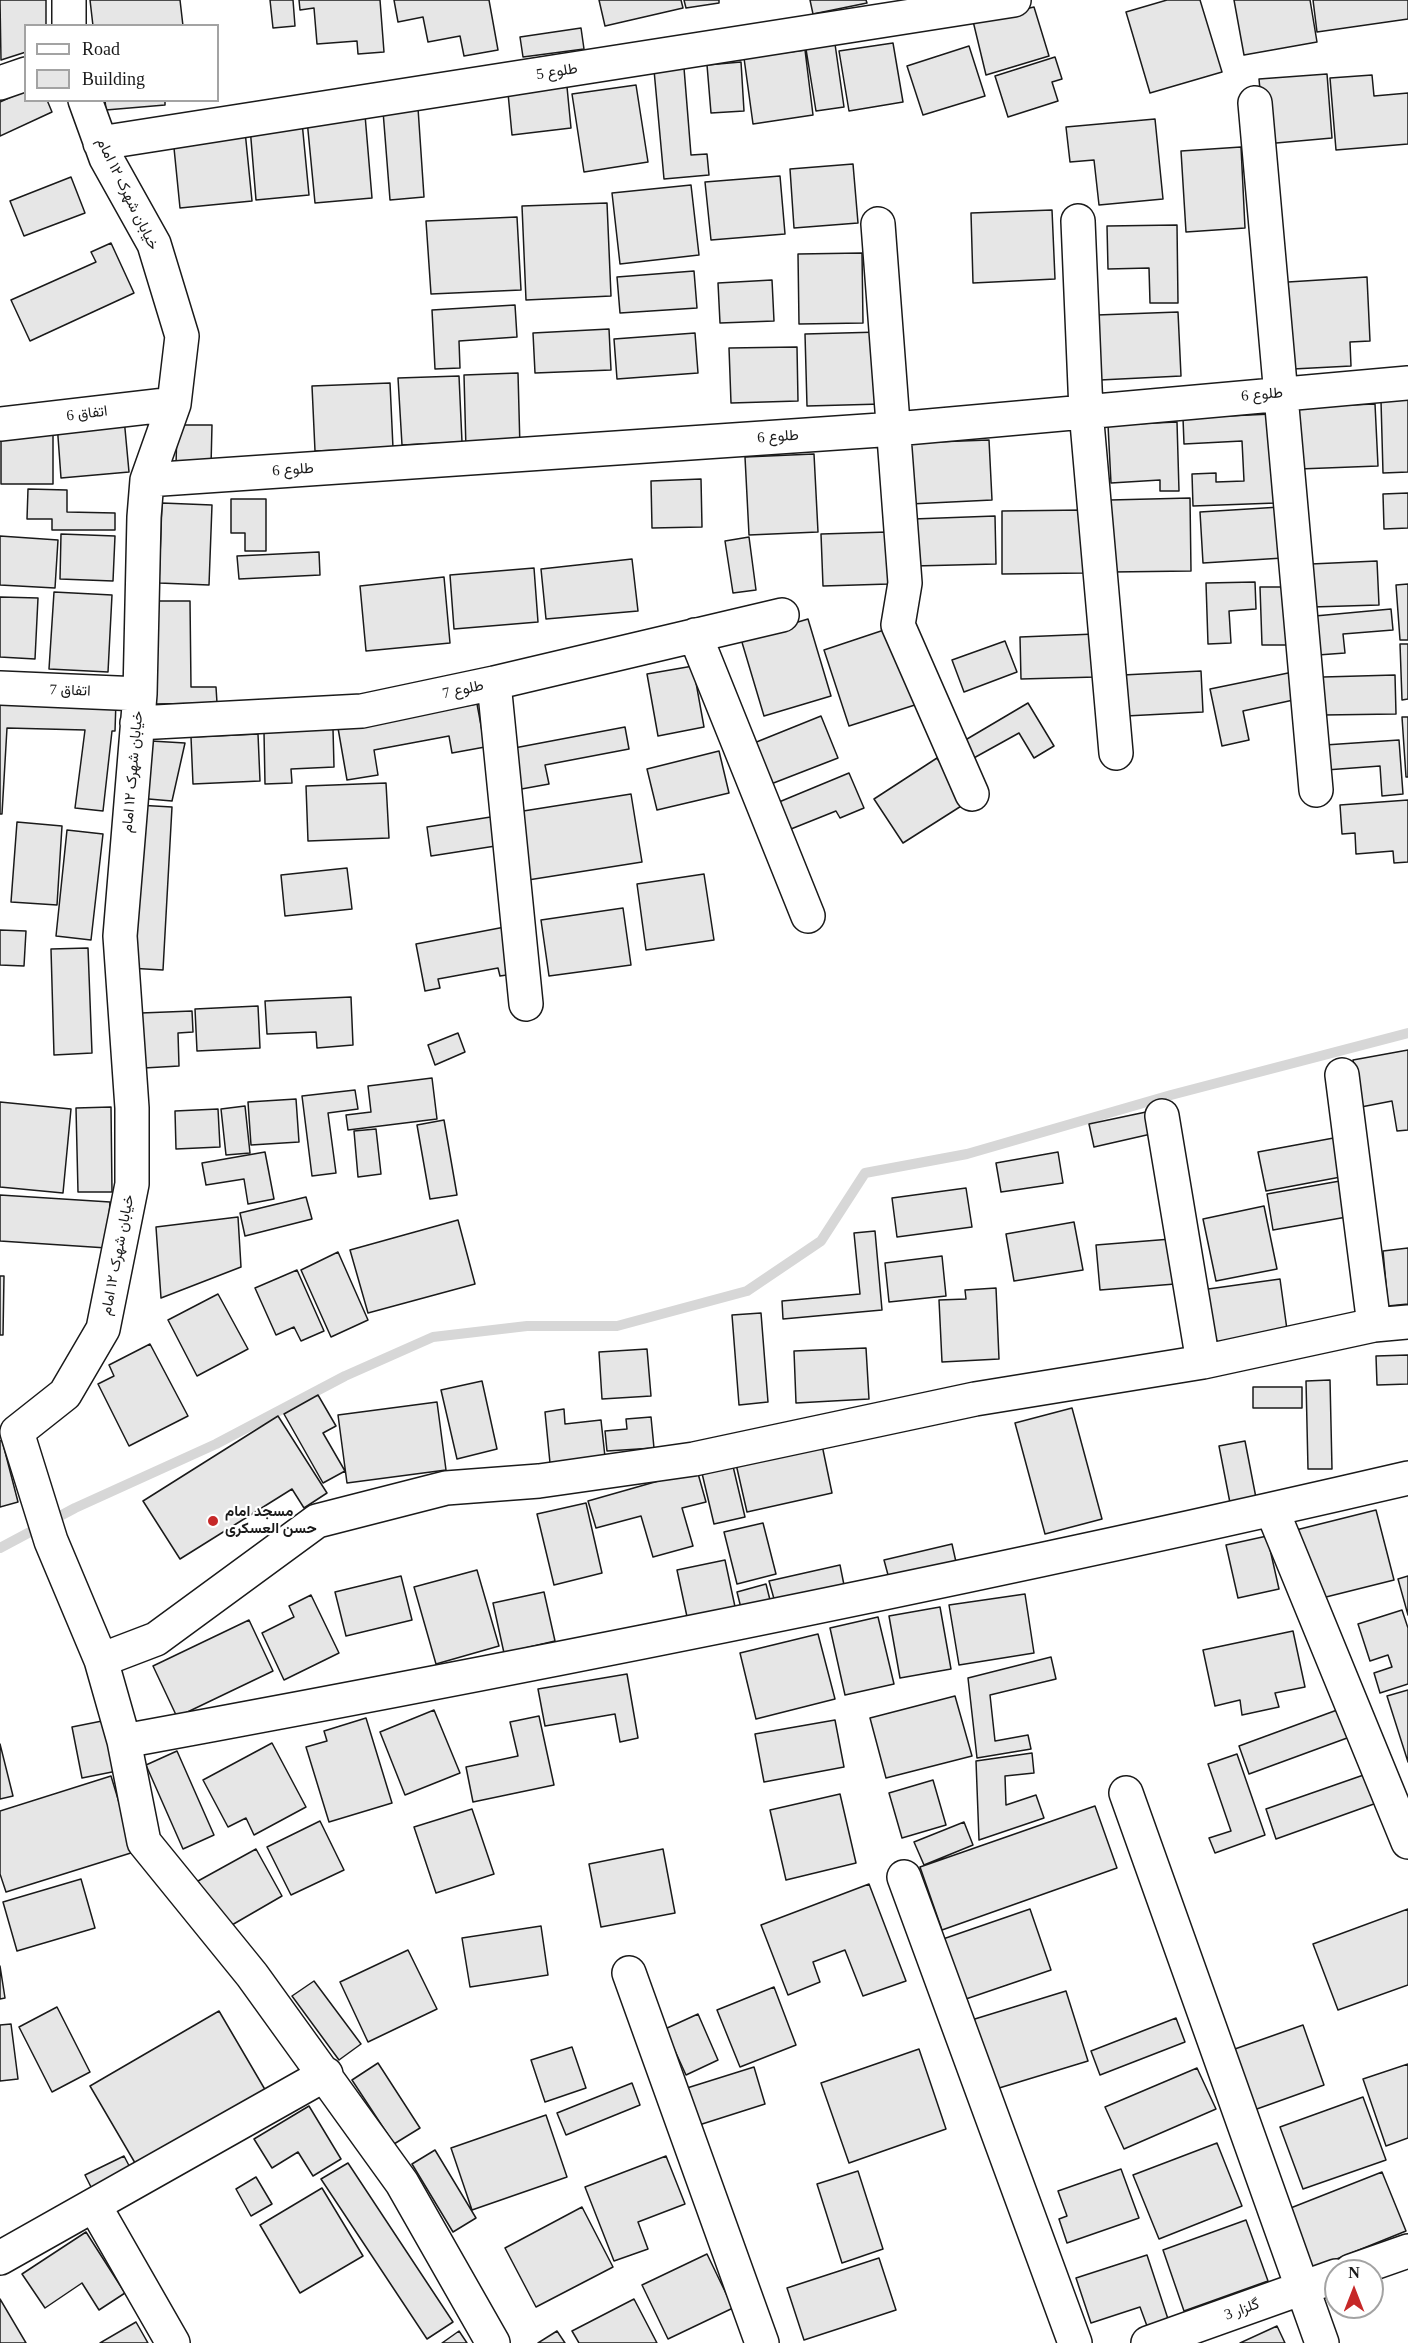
<!DOCTYPE html>
<html>
<head>
<meta charset="utf-8">
<style>
  body { margin:0 }
  #map { position:relative; width:1408px; height:2343px; overflow:hidden; background:#fff; font-family:"Times New Roman",serif }
  canvas { display:block }
  .legend { position:absolute; left:24px; top:24px; width:195px; height:78px; box-sizing:border-box; background:#fff; border:2px solid #a3a3a3; margin:0; padding:8px 10px; list-style:none; font-size:18px; color:#1a1a1a }
  .legend li { display:flex; align-items:center; gap:12px; height:30px }
  .legend b { width:30px; border:2px solid #a3a3a3 }
  .north { position:absolute; left:1324px; top:2259px; width:60px; height:60px; box-sizing:border-box; background:#fff; border:2px solid #a3a3a3; border-radius:50%; rotate:0deg; font-size:16px; font-weight:700; line-height:24px; text-align:center; color:#1a1a1a }
  .north::after { content:''; display:block; margin:auto; width:21px; height:27px; background:#c62828; clip-path:polygon(50% 0,100% 100%,50% 72%,0 100%) }
</style>
</head>
<body>
<div id="map">
<canvas width="1408" height="2343"></canvas>
<ul class="legend">
<li><b style="height:8px;background:#fff"></b>Road</li>
<li><b style="height:16px;background:#e6e6e6"></b>Building</li>
</ul>
<div class="north">N</div>
</div>
<script>
const g = document.querySelector('canvas').getContext('2d');
g.lineJoin = 'round';
function trace(path, color, width, dash) { g.strokeStyle = color; g.lineWidth = width; g.lineCap = dash ? 'butt' : 'round'; g.setLineDash(dash || []); g.stroke(path); }
function fillPath(path, color) { g.fillStyle = color; g.fill(path, 'evenodd'); }
function write(font, color, halo, rows, align = 'center') {
  g.font = font + ' "Times New Roman",Vazirmatn,serif'; g.lineWidth = 4.5; g.setLineDash([]); g.textBaseline = 'middle'; g.strokeStyle = halo; g.fillStyle = color; for (const [text, x, y, turn = 0] of rows) {
    g.save(); g.translate(x, y); g.rotate((+turn || 0) * Math.PI / 180); g.textAlign = isNaN(turn) ? turn : align; if (halo) g.strokeText(text, 0, 0); g.fillText(text, 0, 0); g.restore();
  }
}
const stream = new Path2D(`
  M0,1548L75,1508L216,1444L345,1376L433,1337L527,1326H617L747,1291L821,1241L865,1173L967,1154L1171,1095L1408,1033`);
const building = new Path2D(`
  M0,0H46V26H26V52L1,60Z
  M90,0H180L183,26H93Z
  M270,0H293L295,26L273,28Z
  M299,0H380L384,52L358,54L357,41L317,44L314,8L300,10Z
  M394,0H489L498,50L464,56L460,36L428,42L423,17L398,22Z
  M599,0H681L683,8L605,26Z
  M684,0H719V3L686,8Z
  M810,0H866L867,3L813,14Z
  M1167,0H1200L1222,72L1150,93L1126,12Z
  M1234,0H1310L1317,42L1244,55Z
  M1313,0H1408V19L1317,32Z
  M1034,7L1049,56L986,75L973,21Z
  M581,28L584,49L523,57L520,37Z
  M893,43L903,102L849,111L839,51Z
  M835,44L844,107L816,111L806,49Z
  M969,46L985,96L923,115L907,66Z
  M805,50L813,115L753,124L744,58Z
  M1055,57L1062,79L1052,82L1058,101L1008,117L995,76Z
  M741,62L744,111L711,113L707,65Z
  M684,68L691,155L707,154L709,175L664,179L654,70Z
  M1327,74L1332,138L1265,144L1259,79Z
  M1372,75L1374,96L1408,93V144L1336,150L1330,78Z
  M636,85L648,162L584,172L572,94Z
  M567,87L571,128L512,135L508,93Z
  M26,90V100H47L52,112L0,136V102Z
  M105,100H165V105L106,110Z
  M418,108L424,197L390,200L383,111Z
  M365,115L372,198L315,203L307,120Z
  M1155,119L1163,199L1099,205L1094,160L1070,162L1066,127Z
  M302,122L309,195L256,200L250,127Z
  M245,131L252,201L180,208L173,138Z
  M1241,147L1245,228L1186,232L1181,151Z
  M853,164L858,223L794,228L790,169Z
  M780,176L785,234L711,240L705,182Z
  M71,177L85,213L24,236L10,201Z
  M691,185L699,255L620,264L612,193Z
  M607,203L611,296L526,300L522,206Z
  M1052,210L1055,279L973,283L971,213Z
  M517,217L521,290L431,294L426,221Z
  M1177,225L1178,303H1150L1149,268L1108,269L1107,226Z
  M111,243L134,293L30,341L11,300L96,262L91,252Z
  M862,253L863,323L799,324L798,254Z
  M694,271L697,308L620,313L617,277Z
  M1367,277L1370,341L1350,342L1351,366L1293,369L1288,282Z
  M772,280L774,321L720,323L718,283Z
  M515,305L517,337L459,341L460,368L435,369L432,310Z
  M1178,312L1181,376L1100,380L1097,315Z
  M609,329L611,370L535,373L533,333Z
  M880,332L882,404L807,406L805,334Z
  M695,333L698,373L617,379L614,339Z
  M797,347L798,401L731,403L729,348Z
  M518,373L520,448L466,450L464,375Z
  M459,376L462,442L402,445L398,378Z
  M390,383L393,448L315,451L312,386Z
  M1408,400V472L1383,473L1381,401Z
  M1375,404L1378,466L1299,469L1296,407Z
  M1272,414L1276,503L1193,506L1192,474L1216,473V482L1244,481L1242,441L1184,444L1183,418Z
  M124,418L129,472L61,478L57,423Z
  M1177,422L1179,491H1160V480L1111,483L1108,425Z
  M177,425H212L211,466H176Z
  M1,428H53V484H1Z
  M989,440L992,500L910,504L907,443Z
  M814,454L818,532L749,535L745,457Z
  M701,479L702,527L652,528L651,481Z
  M28,489L67,490V512L115,513V530H52V519H27Z
  M1408,493V528L1384,529L1383,494Z
  M1190,498L1191,571L1112,572L1110,500Z
  M231,499H266V551H245V533H231Z
  M162,503L212,505L209,585L159,583Z
  M1280,507L1283,558L1203,563L1200,512Z
  M1085,510V573L1002,574V511Z
  M995,516L996,564L914,566L913,519Z
  M888,532L889,584L823,586L821,534Z
  M61,534L115,536L113,581L60,579Z
  M0,536L58,540L55,588L0,585Z
  M749,537L756,590L733,593L725,541Z
  M319,552L320,575L239,579L237,556Z
  M632,559L638,611L546,619L541,569Z
  M1377,561L1379,605L1312,607L1311,564Z
  M534,568L538,622L454,629L450,575Z
  M444,577L450,643L366,651L360,586Z
  M1255,582L1256,609L1229,611L1231,643L1208,644L1206,583Z
  M1408,584V640H1400L1396,585Z
  M1260,587H1288L1290,645H1262Z
  M54,592L112,595L108,672L49,669Z
  M0,597L38,598L35,659L0,657Z
  M154,601H190L191,687H216L217,703L156,704Z
  M1391,609L1393,630L1343,634L1345,653L1318,655L1315,616Z
  M808,619L831,696L764,716L741,639Z
  M893,627L918,704L849,726L824,650Z
  M1095,634L1096,677L1021,679L1020,637Z
  M1005,641L1017,672L964,692L952,660Z
  M1400,644H1408V699L1402,700Z
  M693,666L704,727L658,736L647,674Z
  M1201,671L1203,712L1126,716L1123,675Z
  M1293,672L1298,699L1243,711L1249,740L1222,746L1210,689Z
  M1395,675L1396,714L1323,715V677Z
  M0,698L116,701L115,731H112L103,811L75,808L85,730L7,728L2,814H0Z
  M1028,703L1054,746L1034,758L1019,733L972,759L962,742Z
  M477,704L485,747L452,753L449,736L374,750L378,775L347,780L338,728Z
  M821,716L838,758L771,784L754,743Z
  M1402,717H1408V777H1406Z
  M625,727L629,749L545,765L549,784L516,790L509,749Z
  M333,729L334,767L291,769L292,783L265,784L264,732Z
  M258,734L260,781L193,784L191,737Z
  M1399,740L1403,794L1382,796L1380,766L1326,770L1325,745Z
  M151,741L185,743L172,801L137,798Z
  M719,751L729,793L657,810L647,769Z
  M937,758L966,803L903,843L874,799Z
  M849,773L864,808L840,818L836,811L791,829L779,802Z
  M386,783L389,838L308,841L306,786Z
  M631,794L642,862L528,880L517,812Z
  M1408,800V862L1394,863L1393,851L1356,854L1355,833L1342,834L1340,805Z
  M137,805L172,807L163,970L128,968Z
  M497,816L502,845L431,856L427,827Z
  M17,822L62,826L57,905L11,902Z
  M67,830L103,834L91,940L56,936Z
  M347,868L352,909L285,916L281,875Z
  M704,874L714,940L646,950L637,884Z
  M623,908L631,965L549,976L541,920Z
  M510,926L520,973L500,976L498,968L438,979L440,988L425,991L416,944Z
  M0,930L26,931L24,966L0,965Z
  M88,948L92,1053L54,1055L51,949Z
  M351,997L353,1045L317,1048L316,1032L267,1034L265,1001Z
  M258,1006L260,1048L197,1051L195,1009Z
  M192,1011L193,1032L178,1033L179,1066L144,1068L141,1013Z
  M458,1033L465,1052L435,1065L428,1045Z
  M1408,1050V1130L1397,1131L1392,1101L1361,1107L1353,1060Z
  M432,1078L437,1119L348,1130L346,1115L371,1112L368,1086Z
  M355,1090L358,1109L328,1113L336,1173L312,1176L302,1096Z
  M296,1099L299,1142L251,1145L248,1102Z
  M0,1102L71,1109L63,1193L0,1187Z
  M245,1106L250,1153L226,1155L221,1109Z
  M111,1107L112,1192H78L76,1108Z
  M218,1109L220,1147L176,1149L175,1111Z
  M1146,1112L1151,1134L1094,1147L1089,1124Z
  M444,1120L457,1195L430,1199L417,1125Z
  M376,1129L381,1174L358,1177L354,1131Z
  M1339,1137L1346,1176L1266,1191L1258,1152Z
  M265,1152L274,1199L248,1204L244,1179L206,1185L202,1163Z
  M1058,1152L1063,1183L1001,1192L996,1163Z
  M1351,1179L1358,1215L1273,1230L1267,1194Z
  M966,1188L972,1227L897,1237L892,1198Z
  M0,1195L110,1202L107,1248L0,1241Z
  M306,1197L312,1219L245,1236L240,1213Z
  M1264,1206L1277,1269L1216,1281L1203,1219Z
  M238,1217L241,1267L161,1298L156,1227Z
  M458,1220L475,1284L368,1313L350,1250Z
  M1074,1222L1083,1270L1014,1281L1006,1234Z
  M875,1231L882,1310L783,1319L782,1301L860,1294L854,1233Z
  M1171,1239L1175,1284L1100,1290L1096,1245Z
  M1408,1248V1304L1388,1306L1383,1251Z
  M338,1252L368,1320L331,1337L301,1270Z
  M942,1256L946,1296L889,1302L885,1263Z
  M297,1270L324,1331L301,1341L294,1327L276,1335L255,1288Z
  M0,1276H4L3,1335H0Z
  M1280,1279L1288,1337L1209,1347L1201,1290Z
  M996,1288L999,1359L942,1362L939,1300L966,1299L965,1290Z
  M218,1294L248,1349L197,1376L168,1320Z
  M761,1313L768,1402L739,1405L732,1315Z
  M150,1344L188,1416L129,1446L98,1384L114,1376L109,1365Z
  M866,1348L869,1399L796,1403L794,1351Z
  M647,1349L651,1396L602,1399L599,1352Z
  M1408,1355V1384L1377,1385L1376,1356Z
  M1330,1380L1332,1469H1308L1306,1381Z
  M482,1381L497,1449L457,1459L441,1390Z
  M1253,1387H1302V1408H1253Z
  M318,1395L336,1426L323,1433L345,1471L323,1483L284,1414Z
  M437,1402L446,1470L347,1483L338,1415Z
  M1072,1408L1102,1519L1045,1534L1015,1423Z
  M564,1409L565,1424L601,1420L605,1457L550,1463L545,1412Z
  M278,1416L327,1493L304,1508L292,1489L180,1559L143,1501Z
  M651,1417L654,1448L607,1451L605,1431L627,1429L626,1419Z
  M2,1440L18,1502L0,1507V1441Z
  M1245,1441L1257,1503L1231,1508L1219,1446Z
  M822,1445L832,1493L747,1512L736,1464Z
  M732,1462L745,1517L714,1524L701,1469Z
  M697,1470L706,1502L682,1508L693,1546L653,1557L641,1516L596,1528L588,1501Z
  M586,1503L602,1573L554,1585L537,1514Z
  M1376,1510L1394,1580L1310,1601L1292,1531Z
  M763,1523L776,1574L737,1584L724,1532Z
  M1267,1536L1279,1589L1238,1598L1226,1545Z
  M952,1544L958,1571L891,1586L884,1560Z
  M725,1560L737,1616L689,1626L677,1570Z
  M840,1565L845,1590L776,1606L769,1581Z
  M477,1570L499,1646L436,1664L414,1587Z
  M401,1576L412,1620L346,1636L335,1592Z
  M1408,1576V1615L1398,1579Z
  M766,1584L772,1608L743,1616L737,1592Z
  M544,1592L555,1641L504,1653L493,1603Z
  M1025,1594L1034,1653L959,1665L949,1605Z
  M311,1595L339,1653L284,1680L262,1633L294,1617L289,1606Z
  M940,1607L951,1669L900,1678L889,1616Z
  M1402,1610L1408,1628V1684L1380,1693L1374,1673L1392,1667L1388,1655L1370,1661L1358,1624Z
  M878,1617L894,1684L845,1695L830,1628Z
  M249,1620L273,1671L177,1717L153,1666Z
  M1293,1631L1305,1687L1275,1693L1279,1707L1242,1715L1240,1700L1215,1706L1203,1650Z
  M818,1634L835,1699L756,1719L740,1653Z
  M1051,1657L1056,1679L990,1695L995,1741L1028,1735L1031,1749L977,1758L968,1678Z
  M627,1674L638,1738L620,1742L615,1714L545,1726L538,1689Z
  M1408,1690V1762L1387,1696Z
  M955,1696L972,1756L886,1778L870,1718Z
  M1348,1706L1358,1734L1249,1774L1239,1746Z
  M434,1710L460,1773L405,1795L380,1732Z
  M539,1716L554,1785L473,1802L466,1767L518,1756L510,1722Z
  M366,1718L392,1803L329,1822L306,1747L327,1741L324,1731Z
  M107,1720L117,1771L82,1778L72,1727Z
  M835,1720L844,1767L764,1782L755,1734Z
  M272,1743L306,1807L254,1835L246,1818L228,1827L203,1780Z
  M0,1744L13,1796L0,1799Z
  M177,1751L214,1835L183,1849L146,1765Z
  M1032,1753L1034,1773L1005,1776L1006,1805L1036,1795L1044,1818L979,1840L976,1761Z
  M1237,1754L1265,1835L1215,1853L1209,1838L1231,1831L1208,1764Z
  M1375,1771L1385,1800L1276,1839L1266,1809Z
  M111,1776L134,1852L6,1892L0,1874V1811Z
  M933,1780L946,1825L902,1838L889,1793Z
  M840,1794L856,1863L786,1880L770,1810Z
  M1095,1806L1117,1868L942,1930L920,1867Z
  M472,1809L494,1874L436,1893L414,1827Z
  M320,1821L344,1870L291,1895L267,1847Z
  M964,1822L973,1845L924,1865L914,1842Z
  M256,1849L282,1896L225,1929L198,1881Z
  M663,1849L675,1913L601,1927L589,1864Z
  M81,1879L95,1928L17,1951L3,1902Z
  M869,1884L906,1981L863,1996L845,1950L813,1962L820,1982L788,1995L761,1925Z
  M1030,1909L1051,1970L963,2000L943,1939Z
  M1408,1909V1985L1338,2010L1313,1944Z
  M541,1926L548,1975L470,1987L462,1938Z
  M408,1950L437,2009L368,2042L340,1982Z
  M0,1966L5,1998L0,1999Z
  M314,1981L361,2044L339,2060L292,1996Z
  M774,1987L796,2045L740,2067L717,2010Z
  M1066,1991L1088,2061L986,2092L965,2022Z
  M57,2007L90,2072L52,2092L19,2027Z
  M219,2011L267,2093L138,2168L90,2086Z
  M698,2014L718,2060L686,2075L665,2029Z
  M1176,2018L1185,2042L1100,2075L1091,2051Z
  M11,2024L18,2079L0,2081V2025Z
  M1303,2025L1324,2085L1254,2110L1232,2050Z
  M572,2047L586,2088L545,2102L531,2060Z
  M919,2049L946,2129L849,2163L821,2083Z
  M378,2063L420,2128L394,2144L352,2080Z
  M1408,2064V2138L1386,2146L1363,2079Z
  M754,2067L765,2104L699,2125L687,2088Z
  M1197,2068L1216,2109L1124,2149L1105,2107Z
  M632,2083L640,2105L566,2135L557,2113Z
  M1363,2097L1386,2160L1303,2189L1280,2127Z
  M309,2106L341,2159L313,2176L298,2152L272,2168L254,2139Z
  M546,2115L567,2177L472,2210L451,2148Z
  M1217,2143L1242,2206L1159,2239L1133,2175Z
  M435,2150L476,2218L453,2232L412,2164Z
  M124,2156L136,2179L96,2197L85,2175Z
  M666,2156L685,2204L638,2222L648,2249L614,2261L585,2187Z
  M348,2163L453,2322L427,2339L321,2179Z
  M1121,2169L1139,2218L1067,2243L1059,2219L1067,2216L1058,2191Z
  M858,2171L883,2249L842,2263L817,2184Z
  M1382,2172L1406,2231L1307,2271L1283,2211Z
  M256,2177L272,2204L251,2216L236,2189Z
  M322,2188L363,2256L300,2293L260,2225Z
  M582,2207L613,2267L536,2307L505,2248Z
  M1246,2220L1268,2281L1184,2311L1163,2250Z
  M86,2232L125,2293L99,2310L82,2283L45,2308L22,2274Z
  M707,2254L733,2308L668,2339L642,2285Z
  M1147,2255L1168,2319L1147,2326L1140,2307L1091,2323L1076,2278Z
  M879,2258L896,2310L804,2340L787,2288Z
  M0,2299L26,2343H0Z
  M634,2299L657,2343H579L572,2331Z
  M136,2322L148,2343H100Z
  M1277,2326L1285,2343H1240Z
  M459,2331L467,2343H442Z
  M557,2331L565,2343H538Z`);
const minor = new Path2D(`
  M69,0V26
  M0,83L26,74
  M1255,103L1316,790
  M100,143L1014,0
  M1078,221L1086,411L1116,753
  M878,224L905,583L898,625L972,794
  M0,424L174,404
  M147,480L895,429L1408,383
  M695,635L808,916
  M494,683L526,1004
  M0,688L140,694
  M137,723L362,711L494,683L782,615
  M1342,1075L1374,1325
  M1162,1116L1203,1362
  M17,1432L65,1394L103,1329L132,1184V1108L120,936L140,694L144,517L147,480L174,404L182,336L154,244L106,158L85,100
  M17,1432L51,1541L101,1660L124,1741L144,1842L252,1975L402,2183L493,2343
  M1272,1510L1408,1842
  M101,1660L156,1639L317,1521L446,1488L539,1481L694,1459L975,1399L1203,1362L1374,1325L1408,1322
  M124,1741C554,1662 982,1577 1408,1478
  M1126,1793L1322,2343
  M904,1877L1075,2343
  M629,1973L762,2343
  M94,2205L173,2343
  M0,2258L326,2074
  M1351,2271L1408,2251
  M1148,2343L1336,2276`);
const markers = [
  [213,1521,6,"#c62828"]
];
const streetNames = [
  ["طلوع 5",557,72,-9],
  ["خیابان شهرک ۱۲ امام",127,194,64],
  ["طلوع 6",1262,395,-5],
  ["اتفاق 6",87,414,-7],
  ["طلوع 6",778,437,-4],
  ["طلوع 6",293,470,-4],
  ["طلوع 7",463,690,-12],
  ["اتفاق 7",70,691,2],
  ["خیابان شهرک ۱۲ امام",133,772,-85],
  ["خیابان شهرک ۱۲ امام",118,1255,-79],
  ["گلزار 3",1242,2310,-20]
];
const poiNames = [
  ["مسجد امام",225,1512],
  ["حسن العسکری",225,1529]
];
trace(stream, '#d7d7d7', 10);
fillPath(building, '#e6e6e6');
trace(building, '#1a1a1a', 1.5);
trace(minor, '#1a1a1a', 36);
trace(minor, '#fff', 33);
for (const [x, y, r, color] of markers) { const dot = new Path2D(); dot.arc(x, y, r, 0, 2 * Math.PI); g.fillStyle = color; g.fill(dot); trace(dot, '#fff', 2); }
write('15px', '#1a1a1a', '#fff', streetNames);
write('bold 15px', '#1a1a1a', '#fff', poiNames, 'left');
</script>
</body>
</html>
